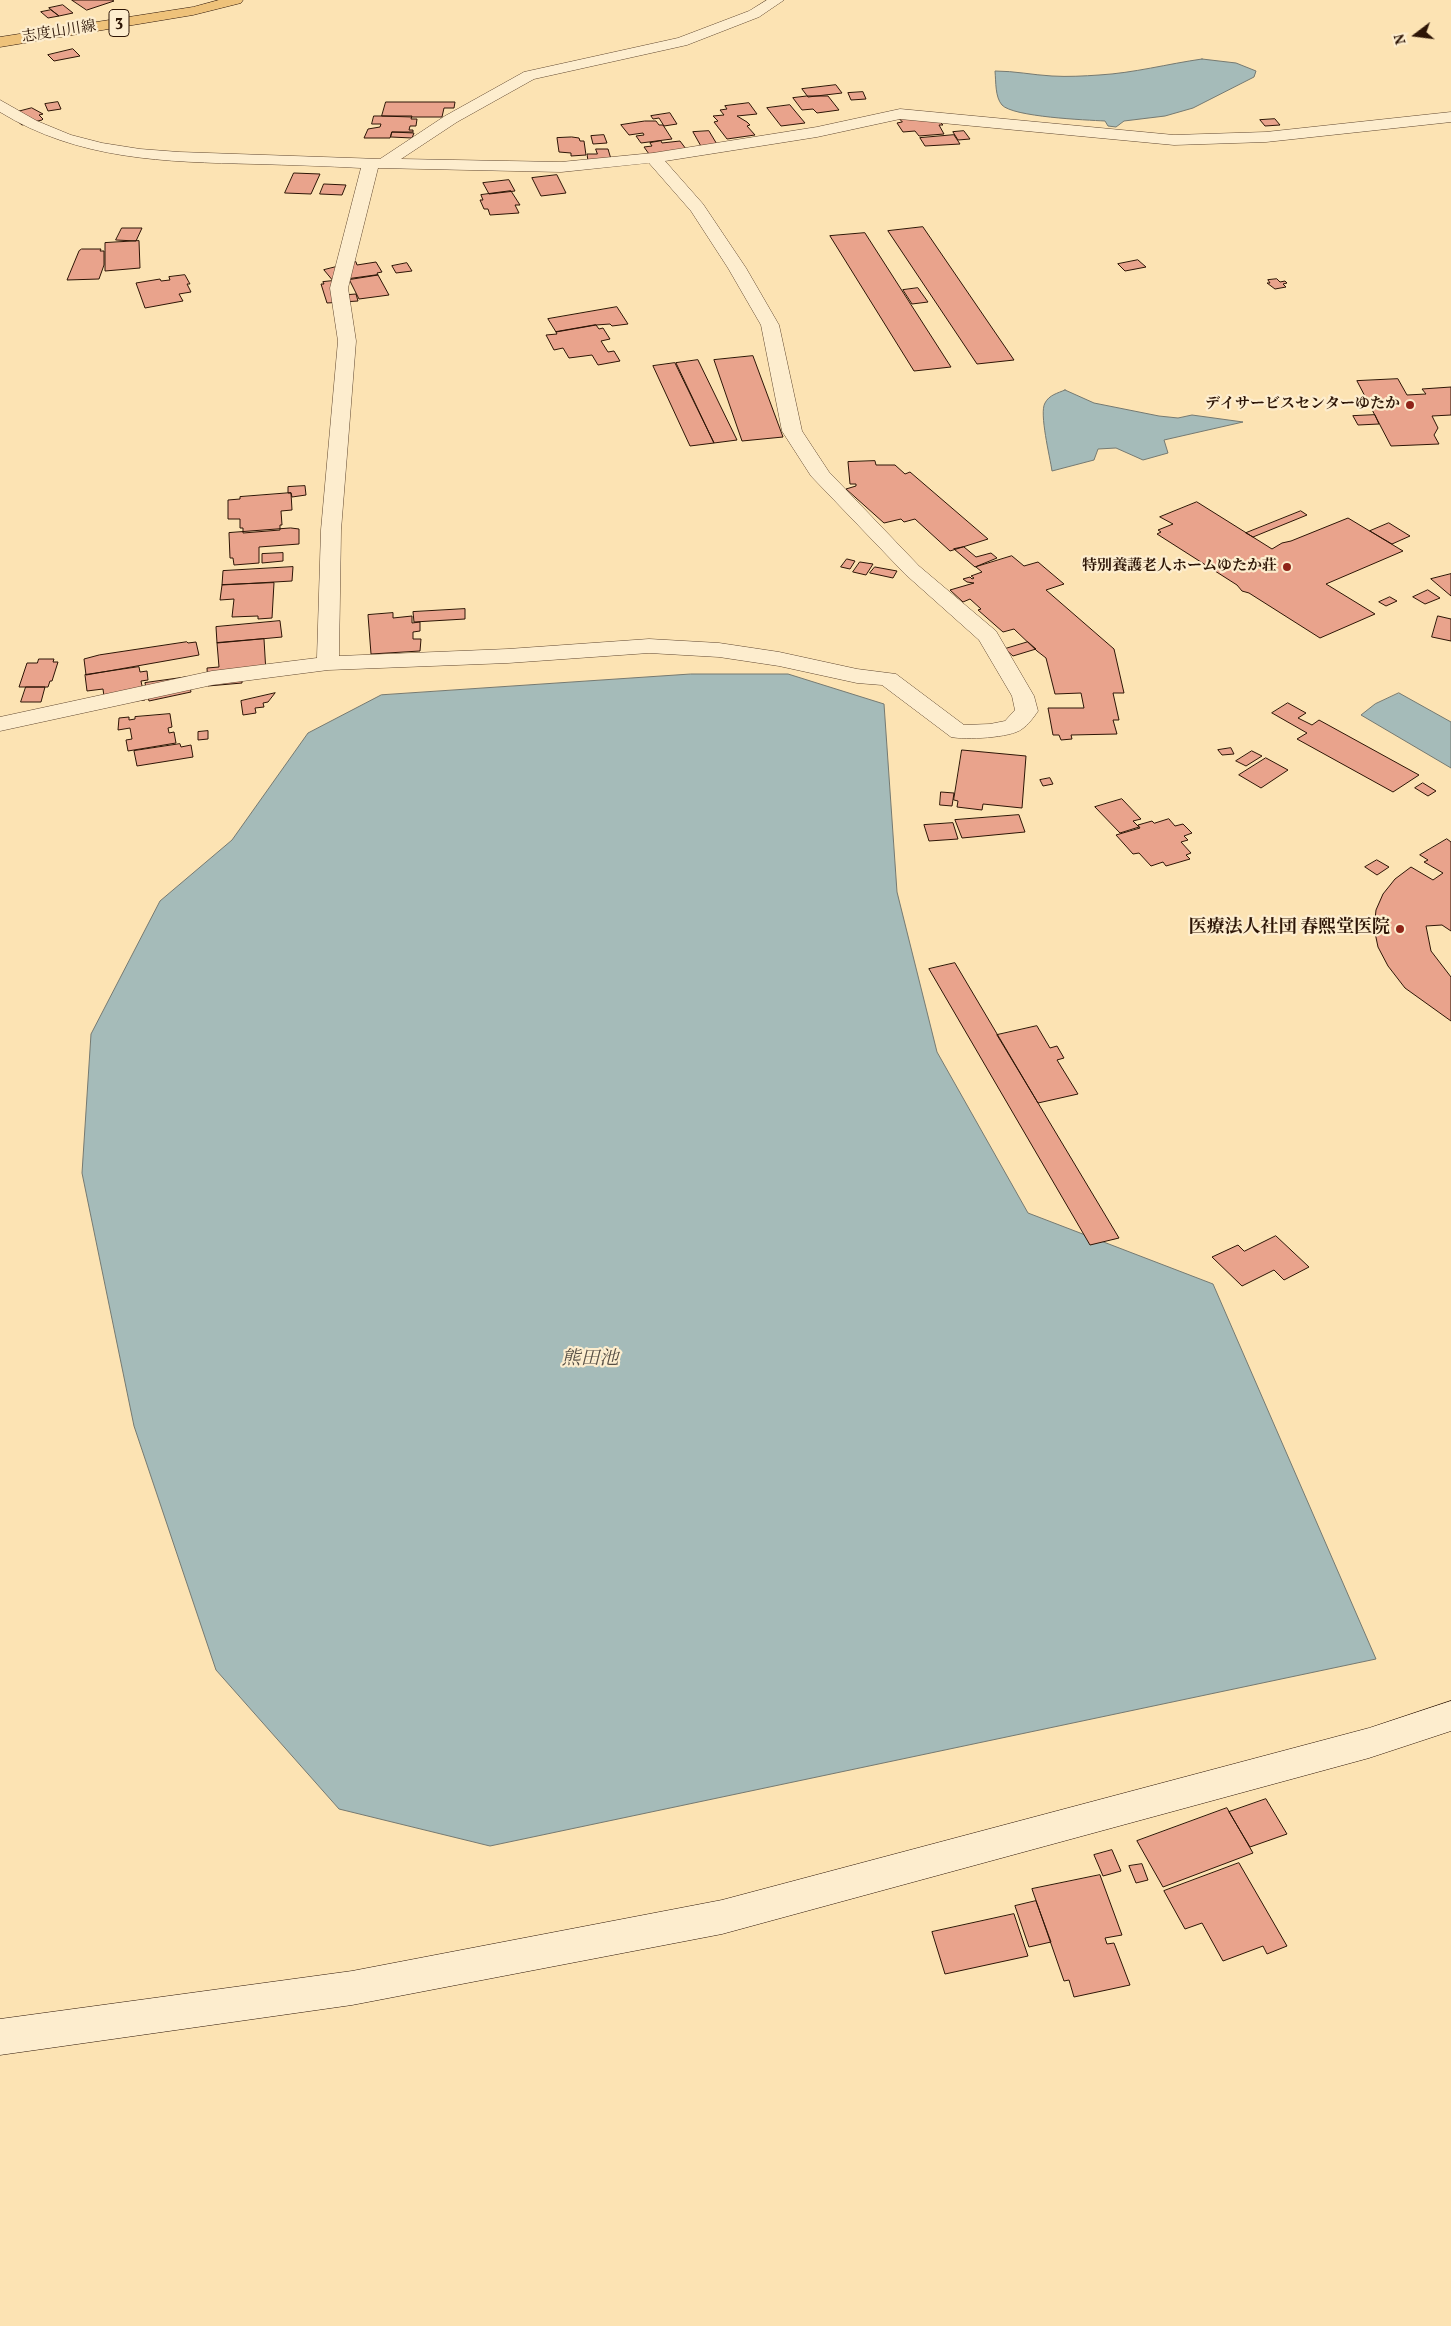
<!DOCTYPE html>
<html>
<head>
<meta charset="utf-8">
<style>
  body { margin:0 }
  #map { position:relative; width:1451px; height:2326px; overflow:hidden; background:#fce3b3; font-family:Vollkorn,serif }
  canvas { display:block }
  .north { position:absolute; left:1391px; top:10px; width:50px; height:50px; -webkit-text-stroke:4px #fdedce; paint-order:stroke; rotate:255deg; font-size:14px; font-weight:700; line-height:20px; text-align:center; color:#2d1506 }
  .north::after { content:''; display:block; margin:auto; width:18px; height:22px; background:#2d1506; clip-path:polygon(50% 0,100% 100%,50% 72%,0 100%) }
</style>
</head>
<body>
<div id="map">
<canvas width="1451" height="2326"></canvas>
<div class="north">N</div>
</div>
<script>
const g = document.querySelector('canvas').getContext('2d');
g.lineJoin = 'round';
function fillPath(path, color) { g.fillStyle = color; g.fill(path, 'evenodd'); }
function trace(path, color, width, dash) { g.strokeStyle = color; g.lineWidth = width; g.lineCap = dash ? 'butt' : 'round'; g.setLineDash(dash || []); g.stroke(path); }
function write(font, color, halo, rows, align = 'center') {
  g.font = font + ' Vollkorn,"Noto Serif JP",serif'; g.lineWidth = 4.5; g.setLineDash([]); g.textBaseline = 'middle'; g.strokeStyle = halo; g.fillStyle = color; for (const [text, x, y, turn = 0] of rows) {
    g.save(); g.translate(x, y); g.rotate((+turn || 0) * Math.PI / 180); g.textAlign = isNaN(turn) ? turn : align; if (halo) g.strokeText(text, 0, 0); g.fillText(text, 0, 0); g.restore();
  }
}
const water = new Path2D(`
  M1202,59L1236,63L1256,71L1254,77L1193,108L1165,116L1124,121L1116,127L1108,126L1105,121C1086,120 1013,117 1002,105C995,97 996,82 995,71C1015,71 1033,75 1052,76C1068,77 1084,76 1099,75C1134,73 1167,64 1202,59Z
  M1065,390L1094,403L1159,416L1178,418L1192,415L1243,422L1164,440L1168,453L1143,460L1116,448L1098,449L1094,460L1052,471C1050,457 1039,413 1045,403C1049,395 1058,393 1065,390Z
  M691,674H788L884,704L897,892L937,1052L1028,1213L1213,1284L1376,1659L490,1846L339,1809L216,1670L134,1426L82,1173L91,1034L160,901L232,840L308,733L381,695Z
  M1399,693L1451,722V768L1361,715L1375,704Z`);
const building = new Path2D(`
  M72,0H112L114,1L87,10Z
  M63,5L73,13L59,16L49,8Z
  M51,10L59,16L48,18L41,12Z
  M73,49L80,56L54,61L48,55Z
  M836,85L842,93L808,97L802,89Z
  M863,92L866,99L851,100L848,93Z
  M807,96H828L839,110L817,113L813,109L802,110L793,98Z
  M58,102L61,109L48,111L45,104Z
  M386,102H455L454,108H444L442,117H412L382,116Z
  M749,103L757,114L737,116L747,122L750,125L747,126L755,135L727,139L714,122L718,121L713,116L724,115L720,110L727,109L725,106Z
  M790,105L805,123L781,126L767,108Z
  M32,108L43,114L39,115L43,119L42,120L22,125L9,114Z
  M670,113L677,124L664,126L659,118L653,119L651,116Z
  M895,114L940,122L943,125H939L944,134L919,136L915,131L903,132L897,123L902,122Z
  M374,116H412L411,119H417L416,126H410L409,130H413V132H392L390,138H364L368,129L380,127L381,124H372Z
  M1275,119L1280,125L1265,126L1260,120Z
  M645,121H656L659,125H663L672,139L641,143L636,136L644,135L643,133L629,135L621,125Z
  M709,131L718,146L702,148L693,132Z
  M964,131L970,139L958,140L953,132Z
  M392,132L414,133L412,138L391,137Z
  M604,135L607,143L593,144L591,136Z
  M954,135L960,144L925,146L920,138Z
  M572,137L579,138L580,141H584L586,155L571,156V153L559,152L557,138Z
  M661,141L662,143L680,141L686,149L649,154L644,147L652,146L650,143Z
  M596,149H608L611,159L588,161L587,154H597Z
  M294,173L320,174L311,194L285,193Z
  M557,175L566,193L541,196L532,178Z
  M509,180L515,191L489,194L483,183Z
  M324,184L346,185L342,195L320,194Z
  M511,191L520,205H515L519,213L490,215L488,209H484L480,200H483L481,195Z
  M923,227L1014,360L977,364L888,231Z
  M122,228H142L136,241L116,240Z
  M865,233L951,367L914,371L830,236Z
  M139,241L140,268L105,271V243Z
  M82,249H101L100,251H104V265L99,279L67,280L79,251Z
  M1138,260L1146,267L1125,271L1118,264Z
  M356,262L357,265L376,262L382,272L377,273L378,275L334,282L324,270Z
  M407,263L412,271L396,273L392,266Z
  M185,275L190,284H187L191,292L179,294L183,301L145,308L136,283L160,279L161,281L170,280L169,277Z
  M378,275L389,295L359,299L349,279Z
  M1277,279L1280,282L1285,281L1287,283L1283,284L1286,287L1275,289L1267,283H1270L1268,280Z
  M332,281L343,295L356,294L358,301L327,303L321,284H324L323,282Z
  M918,288L928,302L912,304L903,290Z
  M617,307L628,324L612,326L610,324L596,325L556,332L548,319Z
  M596,325L599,329L603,328L610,339L601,341L608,352L614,351L620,361L598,365L592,355L569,358L563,348L554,350L546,335L557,334L556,332Z
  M753,356L783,437L742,441L714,360Z
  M698,360L737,440L714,443L676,363Z
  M675,363L714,443L690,446L653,366Z
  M1398,379L1407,395L1426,394L1422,389L1451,387V415L1432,416L1438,428L1434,435L1439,444L1391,446L1357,381Z
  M1375,415L1379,424L1358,425L1353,416Z
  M875,461L876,465H895L905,474L910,472L988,539L950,551L915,519L904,522L901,519L884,523L846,489L856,486V484H850L848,462Z
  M305,486L306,495L292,497L291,493H288V487Z
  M291,493L292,510L281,511L282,525H280V530L243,533V528H240V519H228V500L240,499V497Z
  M1197,502L1272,549L1282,543L1291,541L1348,518L1403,551L1326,584L1375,614L1320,638L1249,593L1242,591L1237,585L1157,534L1161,532L1158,530L1173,524L1160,517Z
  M1301,511L1307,515L1253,537L1246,533Z
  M1389,523L1410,536L1392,544L1370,531Z
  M291,528L299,529V544L259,547V563L234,565L233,558H230L229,533Z
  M964,547L976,557L991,553L997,558L975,567L954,549Z
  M283,553V561L262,563V554Z
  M1012,556L1024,566L1038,562L1064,584L1046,590L1114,649L1124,693H1113L1119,720H1113L1117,734L1071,735L1072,739L1061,740L1059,735H1053L1048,708H1084L1081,693L1055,694L1046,658L1037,651L1014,629L1003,632L978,610L981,609L970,599L963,602L950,590L974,583L967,582L963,579L970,577L972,579L974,578L971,576L982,572L976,567Z
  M847,559L855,561L850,569L841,567Z
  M860,562L873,564L866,575L853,572Z
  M293,567L292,581L222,585L223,571Z
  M875,567L897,571L893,578L870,573Z
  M1451,574V596L1431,579Z
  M274,583L272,618L258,619V616L232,617L234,599L220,600L222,585Z
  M1428,590L1440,598L1425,604L1413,597Z
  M1390,597L1397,601L1386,606L1379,602Z
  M465,609V619L414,622L413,612Z
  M393,613V618L412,616V623L420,622V631L413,632V639H421L420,651L371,654L368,615Z
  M1438,616L1451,619V641L1432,637Z
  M280,621L282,637L217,643L216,627Z
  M264,639L266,673L242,679V683L208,686L207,668L219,667L217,643Z
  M187,642L188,643L196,642L199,655L86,675L84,659L99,655Z
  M1028,642L1036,649L1013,656L1005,649Z
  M39,659H54L53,662H58L52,681H50L48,687H19L27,663H37Z
  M139,667L140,672L147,671L148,680L141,681L145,700L105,704L103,689L87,691L85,675Z
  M188,677L191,692L149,701L145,683Z
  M26,687H45L41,702H21Z
  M275,693L268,702L263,703L264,707L255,708L256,713L243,715L241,701Z
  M1288,703L1306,713L1298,718L1312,725L1319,720L1419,775L1393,792L1297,739L1307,733L1272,713Z
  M170,714L172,727L168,728L169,733L174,732L176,743L128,751L126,740L132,739L130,728L118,730L119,718L129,717V720L135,719V717Z
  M208,731V739L198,740V732Z
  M180,744L181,747L191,745L193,757L137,766L134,751Z
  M1231,748L1234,754L1222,755L1218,750Z
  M962,750L1026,756L1022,808L983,804L982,810L957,807L958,801L954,800Z
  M1252,751L1262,756L1246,766L1236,761Z
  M1266,758L1288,770L1261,788L1239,775Z
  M1050,778L1053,784L1043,786L1040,780Z
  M1423,783L1436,791L1428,796L1415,788Z
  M941,792L954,793L952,806L940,805Z
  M1122,799L1141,819L1133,821L1139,827L1120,833L1095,807Z
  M1019,815L1025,832L962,838L955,820Z
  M1169,819L1175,826L1183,824L1192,833L1184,836L1188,840L1181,842L1191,853L1186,855L1190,859L1166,866L1163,862L1151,866L1139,853L1133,854L1116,835L1140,828L1138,825L1152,821L1154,823Z
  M953,823L958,839L929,841L924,825Z
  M1447,839L1451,842V931L1442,925L1426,926L1431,951L1451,977V1021L1405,988L1388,966L1378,947L1374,928L1376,910L1383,894L1395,879L1411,867L1433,880L1443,873L1424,862L1428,860L1420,855Z
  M1377,860L1389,867L1377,875L1365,867Z
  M955,963L1038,1103L1119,1238L1090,1245L929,969Z
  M1037,1026L1050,1048L1057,1046L1064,1058L1057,1060L1078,1094L1038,1103L997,1035Z
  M1276,1236L1309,1267L1284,1280L1274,1270L1242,1286L1212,1257L1238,1245L1244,1251Z
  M1266,1799L1287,1834L1250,1847L1229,1812Z
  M1227,1808L1253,1853L1163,1887L1137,1841Z
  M1112,1850L1121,1871L1103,1876L1094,1855Z
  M1239,1863L1287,1946L1267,1954L1263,1946L1223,1961L1202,1923L1185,1929L1164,1891Z
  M1142,1864L1148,1880L1136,1883L1129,1866Z
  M1100,1875L1122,1935L1105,1938L1107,1944L1114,1943L1130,1985L1074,1997L1069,1980L1064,1981L1032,1889Z
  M1036,1901L1051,1942L1029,1947L1015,1906Z
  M1014,1914L1028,1956L945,1974L932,1932Z`);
const street = new Path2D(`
  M767,0H784L759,17L687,45L534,79L457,122L401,159L561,162L653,153L817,127L900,109L1174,135L1266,132L1451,112V122L1266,142L1174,145L900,119L817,137L665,161L703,204L746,268L779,325L802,431L829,472L919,566L996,631L1034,696L1038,711C1034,717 1028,725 1022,729C1011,738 965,740 951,737L882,685L857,683L779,666L719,657L649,653L508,663L328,670L212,685L0,731V717L212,671L317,658L321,530L338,341L330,288L361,168C326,166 290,165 255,164C165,162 78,160 0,112V100L37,121L71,135L102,143L140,149L179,152L380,159L445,116L524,72L678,38L749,11ZM649,163L691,211L728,268L761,325L782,431L811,476L905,574L979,640L1012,696L1015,710L1005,721L990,724L964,725L896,674L857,669L779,652L719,643L649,639L508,649L339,656L341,530L356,341L348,288L378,168L561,172Z`);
const secondary = new Path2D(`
  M1451,1701V1731L1369,1758L722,1934L352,2005L0,2055V2019L352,1971L722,1900L1369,1728Z`);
const primary = new Path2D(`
  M219,0H243L241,3L193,15L0,47V37L193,7Z`);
const markers = [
  [1410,405,5,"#8f2418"],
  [1287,567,5,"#8f2418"],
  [1400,929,5,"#8f2418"]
];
const farStreetnames = [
  ["志度山川線",59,33,-9]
];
const farPoinames = [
  ["デイサービスセンターゆたか",1400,405],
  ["特別養護老人ホームゆたか荘",1277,567]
];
const shields = [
  [119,23,20]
];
const shieldNames = [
  ["3",119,23]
];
const poiNames = [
  ["医療法人社団 春熙堂医院",1390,929]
];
const waterNames = [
  ["熊田池",590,1361]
];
fillPath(water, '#a5bbb9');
trace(water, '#757971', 1);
fillPath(building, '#e9a38c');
trace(building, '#2d1506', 1);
trace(street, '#614831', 1);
trace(secondary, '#2d1506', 1);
trace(primary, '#2d1506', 1);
fillPath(street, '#fdedce');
fillPath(secondary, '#fdedce');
fillPath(primary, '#eec27a');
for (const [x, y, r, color] of markers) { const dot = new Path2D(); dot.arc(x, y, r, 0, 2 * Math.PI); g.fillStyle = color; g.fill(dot); trace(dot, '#fdedce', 2); }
write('15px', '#2d1506', '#fdedce', farStreetnames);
write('bold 15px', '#2d1506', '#fdedce', farPoinames, 'right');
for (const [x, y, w] of shields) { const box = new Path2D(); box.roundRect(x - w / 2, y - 13.5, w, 27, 4); g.fillStyle = '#fdedce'; g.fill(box); trace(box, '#2d1506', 1); }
write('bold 16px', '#2d1506', null, shieldNames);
write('bold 18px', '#2d1506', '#fdedce', poiNames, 'right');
write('italic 19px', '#574f45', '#fdedce', waterNames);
</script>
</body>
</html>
